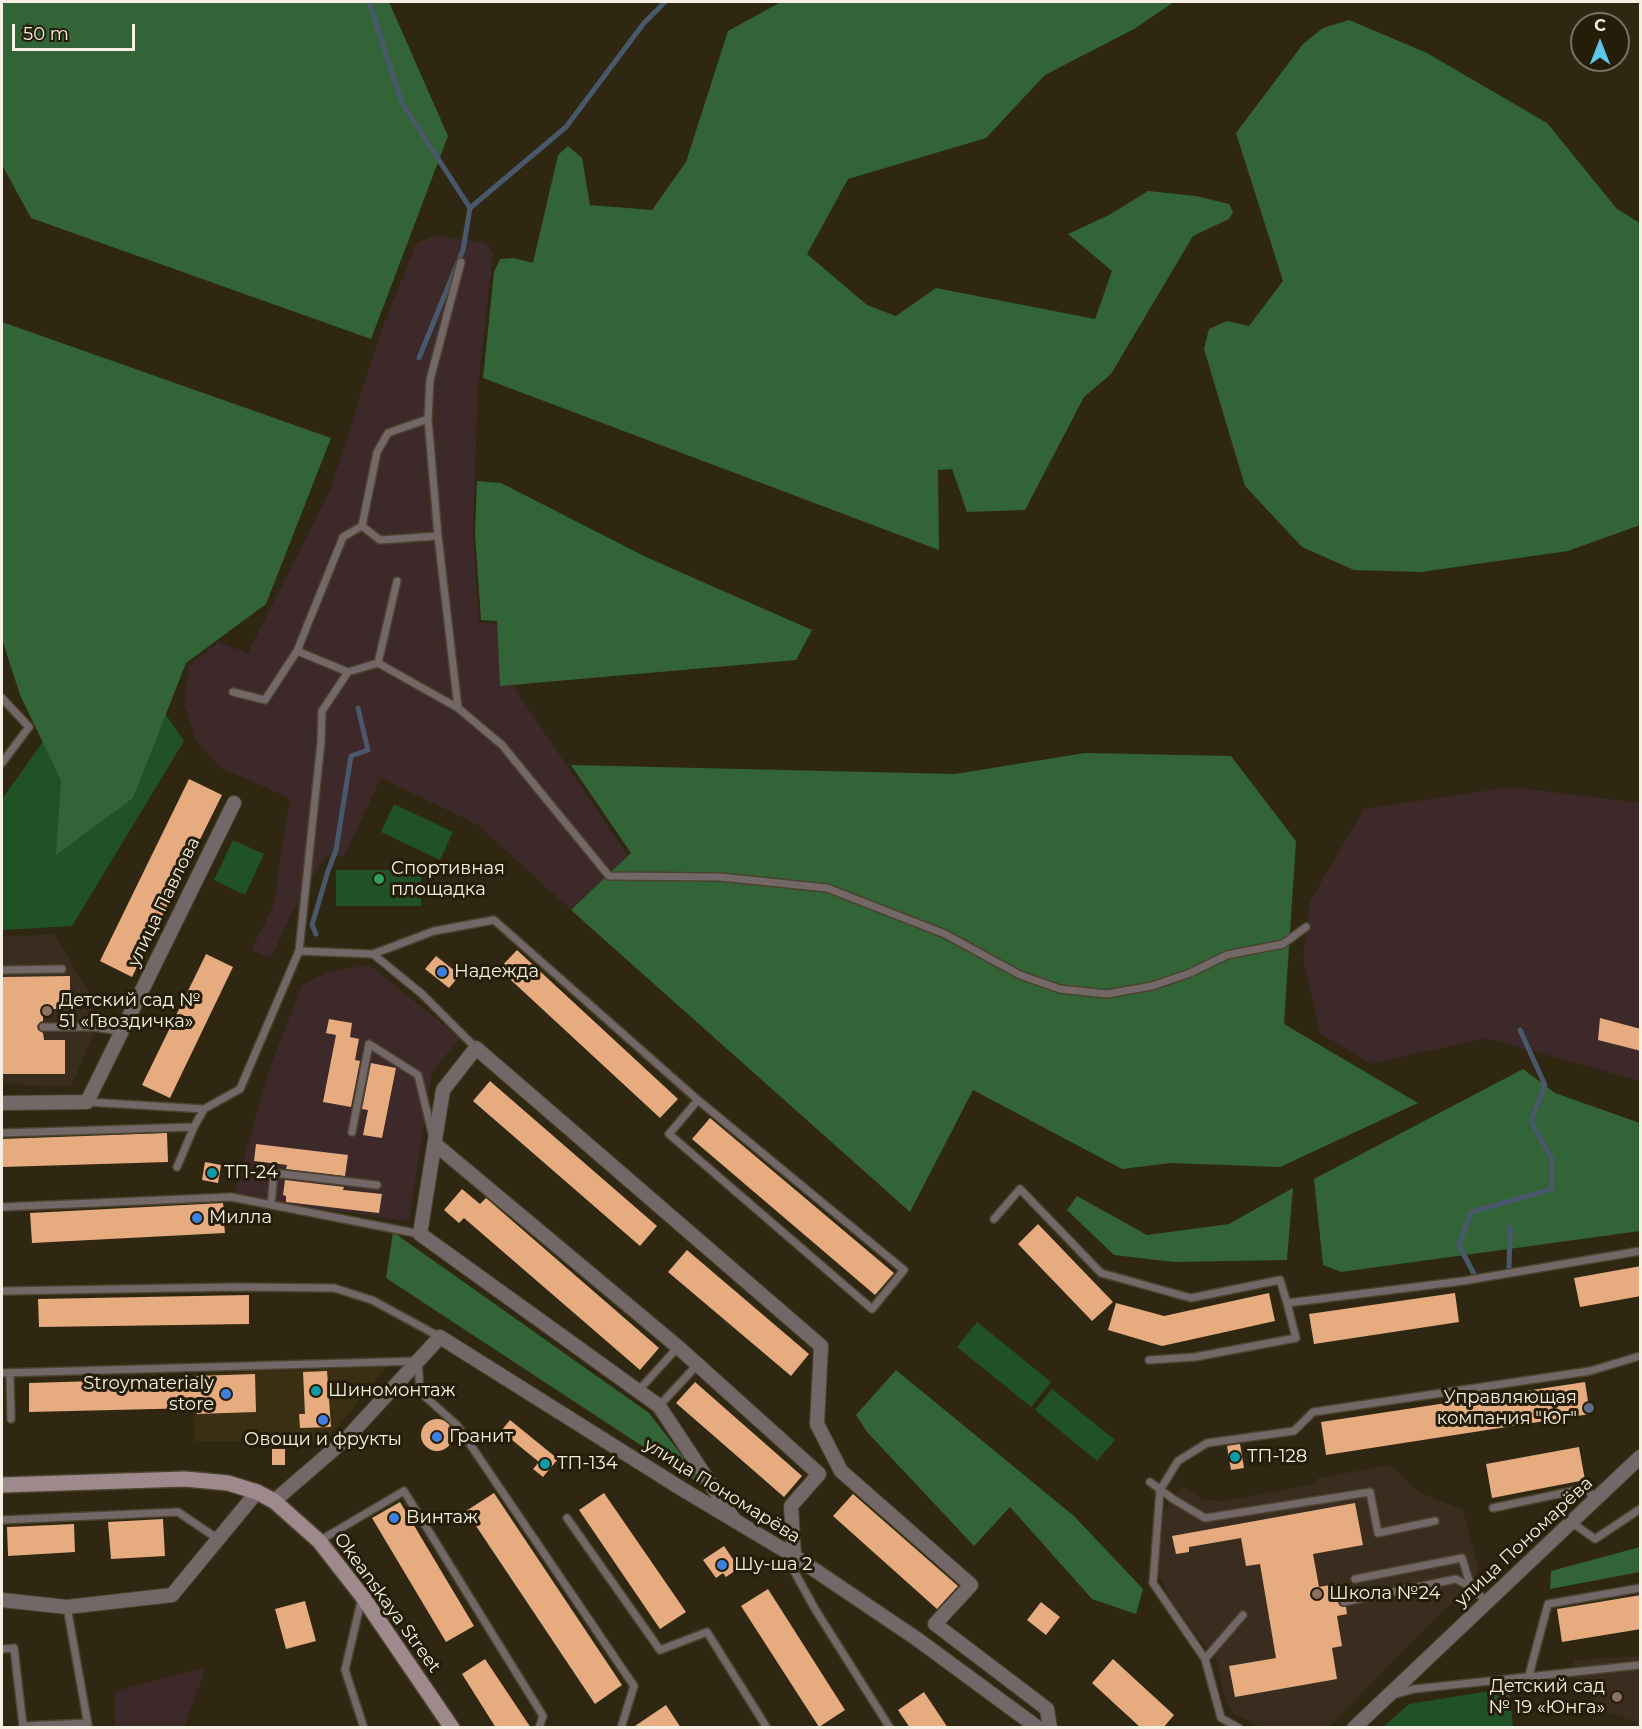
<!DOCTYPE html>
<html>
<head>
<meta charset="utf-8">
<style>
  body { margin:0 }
  #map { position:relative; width:1642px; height:1729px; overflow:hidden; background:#2f2711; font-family:Montserrat,sans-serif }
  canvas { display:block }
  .frame { position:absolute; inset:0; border:3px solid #f5f0e3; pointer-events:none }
  .north { position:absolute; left:1570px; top:12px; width:60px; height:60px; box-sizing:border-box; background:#251d08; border:2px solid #787160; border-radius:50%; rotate:0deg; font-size:16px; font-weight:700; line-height:24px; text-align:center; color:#f5f0e3 }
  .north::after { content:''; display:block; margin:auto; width:21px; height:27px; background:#5ac8e6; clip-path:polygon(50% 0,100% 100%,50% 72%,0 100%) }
  .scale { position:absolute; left:12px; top:24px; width:123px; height:27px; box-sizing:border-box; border:3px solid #f5f0e3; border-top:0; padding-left:8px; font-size:18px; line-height:21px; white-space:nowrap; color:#f5f0e3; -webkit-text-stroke:4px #251d08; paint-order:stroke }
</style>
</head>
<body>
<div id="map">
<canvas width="1642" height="1729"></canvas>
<div class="frame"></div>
<div class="north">С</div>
<div class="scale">50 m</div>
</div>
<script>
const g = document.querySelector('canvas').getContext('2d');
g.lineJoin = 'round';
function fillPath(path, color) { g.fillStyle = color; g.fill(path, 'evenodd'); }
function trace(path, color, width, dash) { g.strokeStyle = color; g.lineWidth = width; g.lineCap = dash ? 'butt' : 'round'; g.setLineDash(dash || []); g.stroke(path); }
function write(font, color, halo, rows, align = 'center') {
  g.font = font + ' Montserrat,sans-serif'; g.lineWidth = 6; g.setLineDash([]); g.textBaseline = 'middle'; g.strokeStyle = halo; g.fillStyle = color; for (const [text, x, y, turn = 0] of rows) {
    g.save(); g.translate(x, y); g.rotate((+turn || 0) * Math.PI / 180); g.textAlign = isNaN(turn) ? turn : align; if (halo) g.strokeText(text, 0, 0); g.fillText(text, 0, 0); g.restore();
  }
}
const built = new Path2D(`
  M386,1367L326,1441H194L193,1374Z`);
const industrial = new Path2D(`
  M434,235L486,243L493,253L478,388L473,533L479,623L511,624V683L629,858L578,906L569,908L478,825L381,778L344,856L325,857L291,914L271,958L251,950L273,907L290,798L219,767L196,740L184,705L189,666L218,642L248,653L330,490L381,332L416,244Z
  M1511,787L1640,803V1081L1486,1038L1371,1064L1320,1033L1303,959L1310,901L1364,809Z
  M369,965L460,1038L432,1072L409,1221L282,1204L234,1194L268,1073L302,985L327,972Z
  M206,1667L184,1727H115V1691Z`);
const education = new Path2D(`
  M55,934L90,995L94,1033L71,1087L2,1084V937Z
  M1390,1465L1418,1492L1463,1510L1479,1569L1462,1601L1455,1602L1445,1608L1328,1728L1261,1727L1235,1714L1225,1702L1218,1663L1171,1601L1159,1576L1162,1515L1182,1486L1202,1499L1223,1501L1315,1484L1318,1478Z
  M1640,1656V1727H1637L1636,1722L1595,1709L1592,1684L1576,1685L1574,1660Z`);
const green = new Path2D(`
  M67,708L164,712L184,741L72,926L2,930V799Z
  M394,804L453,832L440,860L381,832Z
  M233,840L264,854L245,895L214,880Z
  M336,870H421V906H336Z
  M977,1322L1051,1382L1031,1407L957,1347Z
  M1052,1389L1115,1440L1097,1461L1035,1410Z
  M1509,1688L1513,1727H1383L1409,1704Z`);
const forest = new Path2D(`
  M2,2H389L448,136L371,339L31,218L2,165Z
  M781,2H1174L1134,29L1045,75L986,138L848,179L807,254L867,305L896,316L936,288L1095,319L1112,271L1068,234L1109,215L1148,191L1196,196L1229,204L1233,212L1229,219L1193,236L1111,374L1084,397L1025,510L967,512L952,469L938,470L939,550L483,378L494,272L500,259L514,258L533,263L558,155L568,146L582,158L590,205L652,210L686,162L728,31Z
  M1349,20L1427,53L1547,123L1617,209L1640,223V525L1568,551L1421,572L1354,570L1302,547L1245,486L1204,349L1209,329L1227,321L1249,326L1283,281L1236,133L1303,44L1323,28Z
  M2,322L331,438L266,604L186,663L133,798L56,855L61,780L20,695L2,639Z
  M477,481L501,483L646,557L812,630L796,660L500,686L497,621L481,620L475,533Z
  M1085,753L1231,756L1296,841L1284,1024L1418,1103L1280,1167L1171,1163L1122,1169L973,1090L910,1212L571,910L631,853L571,765L955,774Z
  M1523,1069L1555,1093L1640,1123V1231L1341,1272L1323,1265L1314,1179Z
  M1293,1188L1287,1260L1174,1262L1114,1255L1067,1210L1077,1196L1147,1235L1229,1224Z
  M393,1232L649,1413L709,1490L386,1278Z
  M896,1370L1074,1516L1143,1589L1136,1614L1092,1599L1010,1507L974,1546L867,1432L856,1415Z
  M1640,1547V1572L1550,1589L1551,1571Z`);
const stream = new Path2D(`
  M369,2L402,103L470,208L463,250L419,358
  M470,208L566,127L644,23L665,2
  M316,934L312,925L328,871L336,850L351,756L368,750L358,708
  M1509,1269L1510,1233L1512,1232L1509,1227
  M1475,1276L1459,1245L1471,1212L1552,1189V1159L1531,1121L1545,1085L1520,1030`);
const building = new Path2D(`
  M189,779L222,795L132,977L100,961Z
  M517,950L678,1099L660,1118L499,969Z
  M206,954L233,967L170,1098L142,1085Z
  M436,956L460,975L449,988L425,969Z
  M70,976V1009H43V1021L40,1022L37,1026L38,1030L43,1033L44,1040H65V1074H2L3,977Z
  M1600,1018L1641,1029V1051L1598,1040Z
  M329,1019L352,1023L350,1037L359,1039L355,1060L360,1061L351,1107L323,1102L336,1035L326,1033Z
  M371,1063L396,1068L382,1138L363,1135L368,1110L362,1109Z
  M490,1081L657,1226L640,1246L473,1101Z
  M710,1118L894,1273L875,1295L692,1139Z
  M167,1133L168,1162L2,1167V1139Z
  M256,1144L348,1155L345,1176L286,1169L287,1165L254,1161Z
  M205,1162L221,1165L218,1183L202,1180Z
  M285,1180L344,1187L343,1190L382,1194L379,1213L286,1202V1196L283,1195Z
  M462,1189L480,1204L486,1198L659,1348L640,1370L464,1218L459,1223L444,1210Z
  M223,1203L224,1210H229V1222L224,1223L225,1233L32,1243L30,1213Z
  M1038,1224L1113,1302L1092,1321L1018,1244Z
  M687,1250L809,1354L791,1376L668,1272Z
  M1641,1266V1296L1580,1307L1574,1278Z
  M1269,1293L1275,1321L1162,1346L1108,1330L1116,1303L1164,1316Z
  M1455,1293L1459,1322L1314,1344L1309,1314Z
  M249,1295V1324L39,1327L38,1299Z
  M327,1371L331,1427L300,1428L299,1414H305L303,1372Z
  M255,1374L256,1412L197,1414V1408L29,1412V1383L196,1378V1376Z
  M695,1382L802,1476L784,1497L676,1403Z
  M1585,1382L1590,1414L1326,1455L1321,1422Z
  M421 1435a16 16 0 1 1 32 0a16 16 0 1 1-32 0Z
  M510,1420L558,1459L543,1477L533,1469L539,1462L501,1431Z
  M1240,1444L1244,1468L1231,1470L1227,1446Z
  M1579,1447L1585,1480L1492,1498L1486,1464Z
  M272,1449H285V1465H272Z
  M494,1493L622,1685L595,1704L466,1511Z
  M604,1493L686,1612L660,1629L579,1510Z
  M853,1494L958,1586L937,1609L833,1516Z
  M400,1502L474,1626L446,1642L372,1518Z
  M1355,1503L1363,1545L1313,1554L1319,1587L1341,1583L1344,1596L1340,1598L1338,1603L1340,1606L1346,1607L1347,1614L1337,1616L1342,1646L1332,1648L1337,1679L1235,1697L1229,1666L1276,1658L1260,1564L1246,1566L1241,1538L1189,1547V1552L1176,1554L1172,1536Z
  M163,1519L165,1556L111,1559L108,1522Z
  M74,1524L75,1552L8,1556L7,1527Z
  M724,1546L739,1568L726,1577L723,1573L716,1578L703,1560Z
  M768,1589L845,1710L819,1727L741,1606Z
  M1641,1595V1629L1562,1642L1557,1609Z
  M305,1601L316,1641L286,1649L275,1609Z
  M1041,1602L1060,1617L1046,1635L1027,1620Z
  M485,1659L531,1728H496L462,1674Z
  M1113,1659L1174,1715L1163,1728H1141L1092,1683Z
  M924,1692L948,1728H910L898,1710Z
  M666,1705L681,1728H632Z`);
const lane = new Path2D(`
  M362,526L380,540L438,536L458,708L502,745L609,876L720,877L827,888L945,934L1020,975L1060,989L1107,994L1152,986L1190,973L1227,955L1283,944L1306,927
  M438,536L428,419L430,380L461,262
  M297,651L348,672L322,711L321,742L299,951
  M378,663L458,708
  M348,672L378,663L397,581
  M233,692L265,700L297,651L343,537L362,526L377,452L388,433L428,419
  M2,698L29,727L2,763
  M2,970L62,969
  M43,1027H93L121,1031
  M476,1048L422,994L373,954L434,931L494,920L698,1100L904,1270L872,1309L669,1134L698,1100
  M87,1102L204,1109L240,1089L299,951L373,954
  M352,1132L369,1044L418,1075L432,1133
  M2,1133L194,1127L204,1109
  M177,1167L194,1127
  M271,1205L274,1173L377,1185
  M2,1207L231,1197L420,1234
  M994,1219L1020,1189L1101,1273L1191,1298L1280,1280L1287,1303L1463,1281L1640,1251
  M2,1291L235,1287L334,1288L372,1300L440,1337
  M1149,1360L1195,1357L1296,1338L1287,1303
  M2,1373L418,1361L420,1392L457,1425L634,1686L621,1728
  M10,1373L11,1419
  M639,1390L678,1347
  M659,1406L697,1365
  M1150,1482L1173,1499L1205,1518L1370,1492L1378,1533L1435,1521
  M1493,1508L1586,1488L1596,1500
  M567,1518L660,1650L707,1632L767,1728
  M2,1520L178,1512L218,1539
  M1571,1522L1595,1539L1640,1509
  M319,1541L404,1491L543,1716L539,1728
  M794,1556V1571L815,1609L890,1728
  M1355,1579L1462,1558L1471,1587
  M362,1597L345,1670L364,1728
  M1344,1602L1456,1579L1471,1587L1487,1602
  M67,1607L88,1725
  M2,1649L14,1648L23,1726L88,1723
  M1205,1659L1243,1615
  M1529,1675L1548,1604L1640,1588
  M1392,1695L1414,1689L1640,1665
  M1239,1728L1221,1718L1205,1659L1153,1583L1160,1490L1178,1461L1207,1443L1294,1431L1313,1412L1590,1371L1640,1356`);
const street = new Path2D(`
  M2,1103L87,1102L234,803
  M435,1144L678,1347L819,1474L791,1506L794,1556
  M274,1501L347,1438L440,1337L682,1489L794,1556L917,1639L1038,1728
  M735,1521L659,1406L420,1234L443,1090L476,1048L821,1346L817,1424L841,1471L971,1585L935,1624L1047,1709L1050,1728
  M2,1600L67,1607L172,1595L257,1492
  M1354,1728L1640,1457`);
const secondary = new Path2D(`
  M2,1485L185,1479L228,1483L257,1492L274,1501L319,1541L362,1596L452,1728`);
const markers = [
  [379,879,6,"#2e9e5b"],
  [442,972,6,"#3f7fe0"],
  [47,1011,6,"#8d6e63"],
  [212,1173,6,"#0f9aa8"],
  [197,1218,6,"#3f7fe0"],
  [316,1391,6,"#0f9aa8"],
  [226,1394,6,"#3f7fe0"],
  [1589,1408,6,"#5c6f8a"],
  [323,1420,6,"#3f7fe0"],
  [437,1437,6,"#3f7fe0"],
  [1235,1457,6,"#0f9aa8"],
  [545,1464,6,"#0f9aa8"],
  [394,1518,6,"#3f7fe0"],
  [722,1565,6,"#3f7fe0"],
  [1317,1594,6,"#8d6e63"],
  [1617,1697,6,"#8d6e63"]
];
const poiNames = [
  ["Спортивная",391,869],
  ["площадка",391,890],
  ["Надежда",454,972],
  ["Детский сад №",59,1001],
  ["51 «Гвоздичка»",59,1022],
  ["ТП-24",224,1173],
  ["Милла",209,1218],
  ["Stroymaterialy",214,1384,"right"],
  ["store",214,1405,"right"],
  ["Шиномонтаж",328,1391],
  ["Управляющая",1577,1398,"right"],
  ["компания \"Юг\"",1577,1419,"right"],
  ["Гранит",449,1437],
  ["Овощи и фрукты",323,1440,"center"],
  ["ТП-128",1247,1457],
  ["ТП-134",557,1464],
  ["Винтаж",406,1518],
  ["Шу-ша 2",734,1565],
  ["Школа №24",1329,1594],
  ["Детский сад",1605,1687,"right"],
  ["№ 19 «Юнга»",1605,1708,"right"]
];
const streetNames = [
  ["улица Павлова",164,902,-64],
  ["улица Пономарёва",722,1491,32],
  ["улица Пономарёва",1524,1542,-43],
  ["Okeanskaya Street",387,1603,54]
];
fillPath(built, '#3a2f12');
fillPath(industrial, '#3d2929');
fillPath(education, '#3a2c1f');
fillPath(green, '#205226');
fillPath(forest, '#326437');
trace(stream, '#4a586b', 5);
fillPath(building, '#e6ab7f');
trace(lane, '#4b432e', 10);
trace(street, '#4b432e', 16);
trace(secondary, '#4b432e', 18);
trace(lane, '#736768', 7);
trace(street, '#736768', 14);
trace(secondary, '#9e8a8d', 15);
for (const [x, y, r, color] of markers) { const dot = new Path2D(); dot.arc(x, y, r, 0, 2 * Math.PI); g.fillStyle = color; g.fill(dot); trace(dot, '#251d08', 2); }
write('18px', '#f5f0e3', '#251d08', poiNames, 'left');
write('18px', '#f5f0e3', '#251d08', streetNames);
</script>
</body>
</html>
